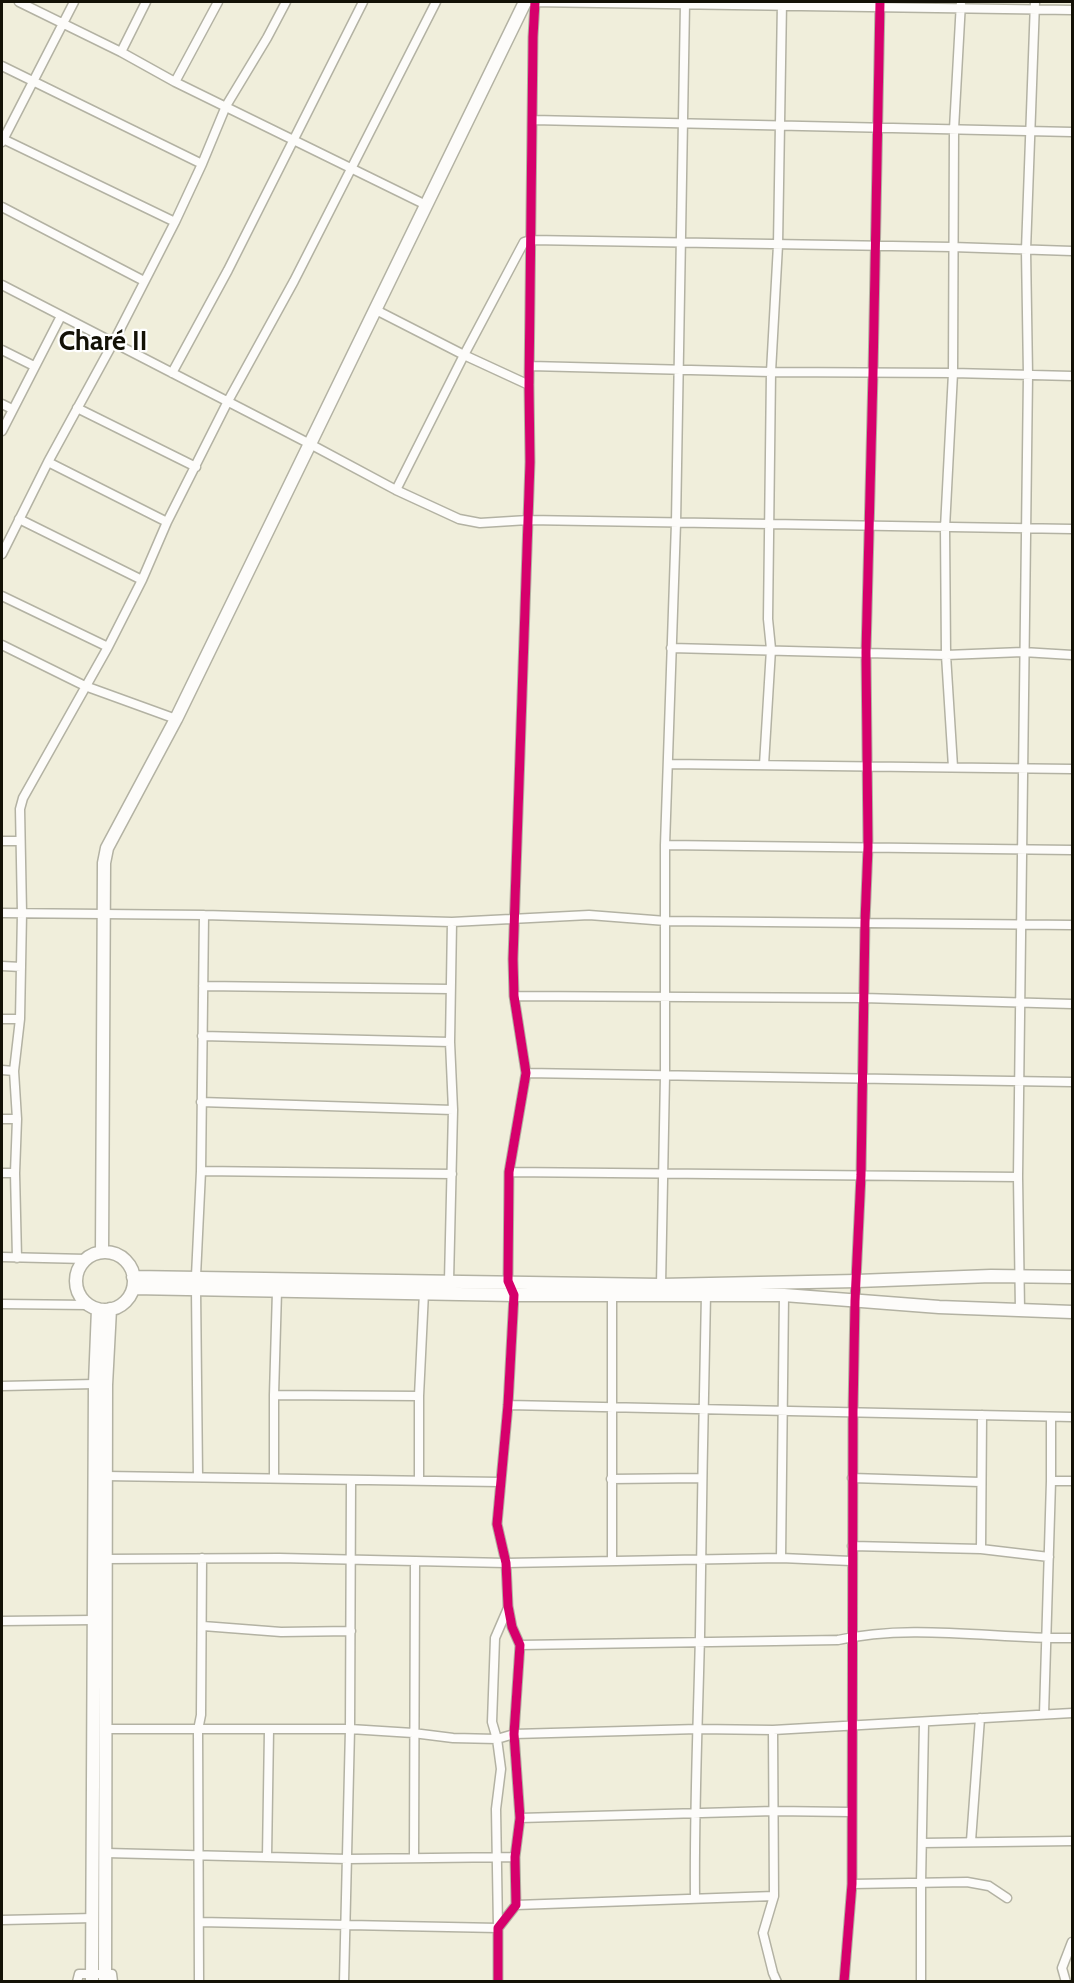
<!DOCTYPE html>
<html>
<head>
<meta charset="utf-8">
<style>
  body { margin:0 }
  #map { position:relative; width:1074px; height:1983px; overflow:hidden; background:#f0eedb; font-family:Cabin,sans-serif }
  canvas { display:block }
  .frame { position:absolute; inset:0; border:3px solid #131106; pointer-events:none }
</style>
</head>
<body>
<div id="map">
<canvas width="1074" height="1983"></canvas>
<div class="frame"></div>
</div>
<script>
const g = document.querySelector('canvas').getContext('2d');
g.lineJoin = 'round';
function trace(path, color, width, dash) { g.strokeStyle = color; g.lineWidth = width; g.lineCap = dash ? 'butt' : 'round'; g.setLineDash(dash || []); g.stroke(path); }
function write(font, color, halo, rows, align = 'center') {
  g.font = font + ' Cabin,sans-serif'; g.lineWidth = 4.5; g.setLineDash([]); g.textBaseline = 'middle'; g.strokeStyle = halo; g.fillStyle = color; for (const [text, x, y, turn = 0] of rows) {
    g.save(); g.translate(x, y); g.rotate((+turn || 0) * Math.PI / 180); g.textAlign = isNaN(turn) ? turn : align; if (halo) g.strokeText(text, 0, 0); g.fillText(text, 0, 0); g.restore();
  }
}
const street = new Path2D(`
  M19,2L121,52L175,82L426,205
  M531,2L1072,10
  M121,52L146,2
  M2,66L202,164
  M175,82L218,2
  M533,120L1072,132
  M3,139L175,222
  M2,142L74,2
  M2,207L144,281
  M2,285L310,444L396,490L459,519L480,523L528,520L1072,529
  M374,309L464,355L529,385
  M2,350L34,366
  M530,366L771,372L953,373L1072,376
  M172,373L228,270L363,2
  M2,404L12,409
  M77,408L196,467
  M2,431L61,316
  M48,462L167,522
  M396,490L464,355L524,242L531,240L952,247L1072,251
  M19,519L142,580
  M2,554L48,462L113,343L175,222L202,164L226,106L267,38L286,2
  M2,596L108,647
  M2,645L85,686L176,719
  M671,648L946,655L1023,652L1072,655
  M669,764L1072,769
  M764,765L771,649L768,619L771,372L778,245L782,2
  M953,767L946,655L945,528L953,373L954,129L961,2
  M2,841H20
  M665,845L1072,850
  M2,913L204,915L452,922L589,915L666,921L1072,925
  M2,966L21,967
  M203,986L450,989
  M514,996L863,998L1072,1004
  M2,1019H20
  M202,1036L450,1042
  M2,1070L14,1071
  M526,1073L1072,1082
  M201,1102L453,1110
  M2,1119H17
  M201,1171L452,1174
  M509,1172L1018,1177
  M2,1173H15
  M2,1257L86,1259
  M17,1258L15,1173L17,1119L14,1071L20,1019L22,913L20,809L23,798L108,647L142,580L167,522L228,401L294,281L436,2
  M196,1276L201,1171L204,915
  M449,1281L453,1110L450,1042L452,922
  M661,1285L665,1076V845L676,523L685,4
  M196,1289L198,1477
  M612,1294V1560
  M2,1304L88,1305
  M1020,1310L1018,1177L1028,375L1026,250L1035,2
  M2,1386L95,1384
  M274,1395L419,1396
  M508,1405L1072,1417
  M105,1476L500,1482
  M274,1478V1395L277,1291
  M852,1478L980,1482
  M611,1479L701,1478
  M419,1480V1396L424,1292
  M1051,1481V1417
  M852,1546L981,1549L1049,1557
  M981,1549L982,1415
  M781,1558L784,1295
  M105,1559L279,1558L506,1563L781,1558L851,1561
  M2,1621L93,1620
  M203,1626L281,1632L351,1631
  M520,1645L838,1640C911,1623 997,1639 1072,1638
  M1044,1714L1051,1481H1072
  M104,1729H350L413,1733L453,1738L497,1739L514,1734L698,1729L773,1730L1072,1713
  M773,1730L774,1896L763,1933L773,1973L777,1982
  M520,1818L774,1811L850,1812
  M971,1841L980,1718
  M922,1843L1072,1841
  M106,1853L348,1859L515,1857
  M267,1857L269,1730
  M414,1858L415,1562
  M852,1884L967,1882L989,1886L1007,1898
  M695,1898C694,1810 698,1722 700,1635C702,1521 703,1408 706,1294
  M516,1905L774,1896
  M2,1920L94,1918
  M199,1922L498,1928L496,1809L501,1769L497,1739L492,1722L495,1638L508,1608
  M77,1982L79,1974H112L113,1982
  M199,1982L198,1730L201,1715L202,1558
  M344,1982L350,1729L351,1481
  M498,1982V1928L516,1905L515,1857L520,1818L514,1734L520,1645L512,1627L508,1606L506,1563L497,1524L508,1405L514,1295L508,1281L509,1172L526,1073L514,996L513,959L530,462L529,385L533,37L535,2
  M844,1982L852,1884L853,1412L855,1301L861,1175L865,922L868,847L866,652L873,373L880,2
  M921,1982V1883L924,1723
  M1066,1982L1062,1968L1072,1942`);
const secondary = new Path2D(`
  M102,1252L104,863L107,848L176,719L525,2
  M76 1281a29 29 0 1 1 58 0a29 29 0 1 1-58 0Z
  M133,1277L661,1285L857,1281L991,1276L1072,1277
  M133,1288L514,1295H784L939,1307L1072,1312
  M92,1982L95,1384L98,1309
  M105,1982L106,1385L110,1309`);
const cycleway = new Path2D(`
  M498,1982V1928L516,1905L515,1857L520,1818L514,1734L520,1645L512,1627L508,1606L506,1563L497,1524L508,1405L514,1295L508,1281L509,1172L526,1073L514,996L513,959L530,462L529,385L533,37L535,2
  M844,1982L852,1884L853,1412L855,1301L861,1175L865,922L868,847L866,652L873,373L880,2`);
const districtNames = [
  ["Charé II",103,342]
];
trace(street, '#b3b2a3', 11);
trace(secondary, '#b3b2a3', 15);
trace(street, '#fdfcfa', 8);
trace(secondary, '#fdfcfa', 12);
trace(cycleway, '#d6006c', 9);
write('bold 27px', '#131106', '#fff', districtNames);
</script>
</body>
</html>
